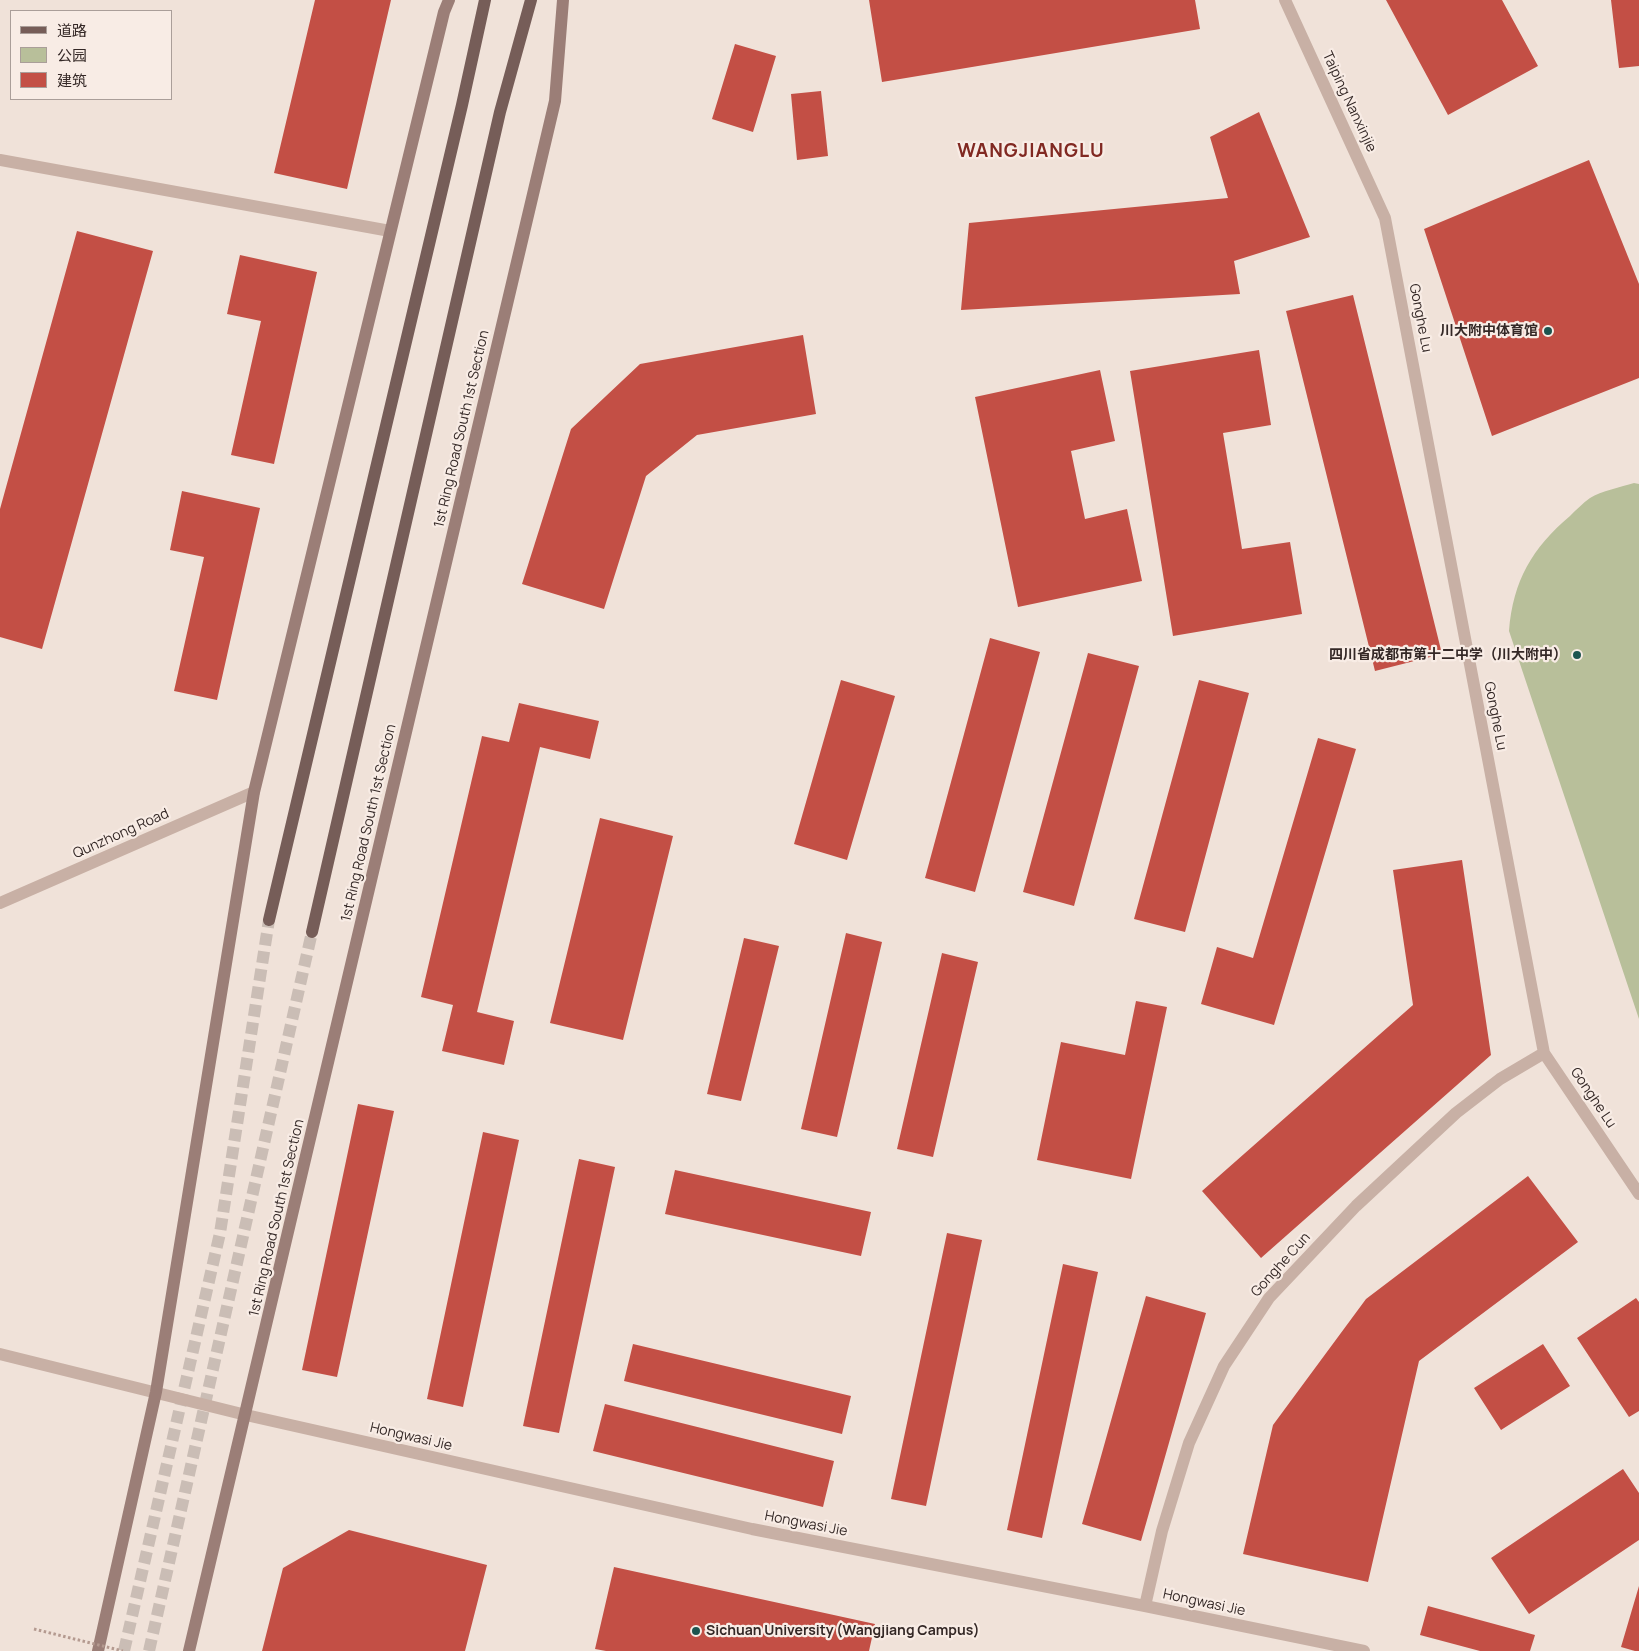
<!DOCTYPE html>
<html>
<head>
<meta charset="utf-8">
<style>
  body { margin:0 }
  #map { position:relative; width:1639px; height:1651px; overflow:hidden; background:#f0e2d9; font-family:Manrope,"Noto Sans SC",sans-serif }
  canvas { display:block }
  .legend { position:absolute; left:10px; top:10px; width:162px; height:90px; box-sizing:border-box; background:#f8ece5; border:1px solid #aa9e99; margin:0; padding:6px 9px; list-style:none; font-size:15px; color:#342826 }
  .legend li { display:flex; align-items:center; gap:10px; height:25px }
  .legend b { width:25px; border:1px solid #aa9e99 }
</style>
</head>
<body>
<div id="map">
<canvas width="1639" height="1651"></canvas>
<ul class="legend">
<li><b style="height:6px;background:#765d58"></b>道路</li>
<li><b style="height:14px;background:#b8bf9a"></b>公园</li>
<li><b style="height:14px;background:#c34f45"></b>建筑</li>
</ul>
</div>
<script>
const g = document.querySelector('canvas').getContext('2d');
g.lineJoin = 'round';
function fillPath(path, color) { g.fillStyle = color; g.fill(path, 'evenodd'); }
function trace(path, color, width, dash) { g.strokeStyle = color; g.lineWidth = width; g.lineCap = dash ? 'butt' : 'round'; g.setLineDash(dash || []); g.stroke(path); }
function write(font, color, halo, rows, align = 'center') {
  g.font = font + ' Manrope,"Noto Sans SC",sans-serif'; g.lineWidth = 4.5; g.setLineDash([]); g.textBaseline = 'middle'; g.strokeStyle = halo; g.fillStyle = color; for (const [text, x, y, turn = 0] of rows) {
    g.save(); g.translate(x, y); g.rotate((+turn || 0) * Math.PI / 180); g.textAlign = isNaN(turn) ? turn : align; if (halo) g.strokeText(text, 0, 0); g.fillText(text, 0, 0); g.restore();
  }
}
const green = new Path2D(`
  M1634,483L1639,484V1019L1509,631C1513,581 1532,548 1570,516C1576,510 1583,503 1590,498C1601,491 1621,487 1634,483Z`);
const building = new Path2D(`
  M315,0H391L347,189L274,173Z
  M869,0H1195L1200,29L882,82Z
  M1386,0H1502L1538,66L1448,115Z
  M1611,0H1639V66L1619,68Z
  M735,44L776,56L753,132L712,119Z
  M821,91L828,156L797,160L791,94Z
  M1259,112L1310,237L1234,261L1240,294L961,310L969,223L1228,198L1210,137Z
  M1589,160L1639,284V378L1492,436L1424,229Z
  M77,231L153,251L42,649L0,637V509Z
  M240,255L317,272L274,464L231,455L261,321L227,314Z
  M1353,295L1442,654L1375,671L1286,311Z
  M803,335L816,414L697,435L646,476L604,609L522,584L571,429L640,364Z
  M1259,350L1271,425L1223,433L1242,549L1290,542L1302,614L1173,636L1130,371Z
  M1100,370L1115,441L1071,451L1085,519L1127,509L1142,581L1018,607L975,397Z
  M182,491L260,508L217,700L174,691L204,557L170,550Z
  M990,638L1040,652L975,892L925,878Z
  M1088,653L1139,666L1074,906L1023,892Z
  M841,680L895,696L847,860L794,844Z
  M1199,680L1249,693L1185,932L1134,919Z
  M519,703L599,721L590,759L540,747L477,1012L514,1021L504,1065L442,1051L453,1005L421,997L482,736L509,742Z
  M1318,738L1356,749L1274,1025L1201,1004L1217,947L1253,958Z
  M600,818L673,836L623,1040L550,1023Z
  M1462,860L1491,1055L1261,1258L1202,1191L1413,1005L1393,870Z
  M846,933L882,942L837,1137L801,1129Z
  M744,938L779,946L741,1101L707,1094Z
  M942,953L978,962L933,1157L897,1149Z
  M1136,1001L1167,1007L1131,1179L1037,1160L1061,1042L1125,1055Z
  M358,1104L394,1111L337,1377L302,1370Z
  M483,1132L519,1140L463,1407L427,1399Z
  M579,1159L615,1167L559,1433L523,1426Z
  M675,1170L871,1212L861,1256L665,1214Z
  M1528,1176L1578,1242L1419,1361L1368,1582L1243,1554L1273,1425L1366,1299Z
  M947,1233L982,1240L926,1506L891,1499Z
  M1063,1264L1098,1272L1042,1538L1007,1530Z
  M1146,1296L1206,1313L1141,1541L1082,1524Z
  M1636,1298L1639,1302V1411L1629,1417L1577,1338Z
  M633,1344L851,1396L842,1434L624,1381Z
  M1543,1344L1570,1386L1501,1430L1474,1388Z
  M605,1404L834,1461L823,1507L593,1451Z
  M1623,1469L1639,1493V1540L1529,1614L1491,1558Z
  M349,1530L487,1565L465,1651H262L283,1568Z
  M614,1567L875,1624L869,1651H606L595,1649Z
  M1639,1586V1651H1635L1621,1647Z
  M1428,1606L1535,1635L1530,1651H1480L1420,1635Z`);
const primaryTunnel = new Path2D(`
  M124,1651L220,1233L269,920
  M149,1651L312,932`);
const minor = new Path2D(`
  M1285,0L1385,218L1544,1053L1639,1194
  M0,160L390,231
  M0,903L254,792
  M0,1354L246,1415L752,1529L1145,1606L1364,1651
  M1145,1606L1162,1531L1189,1443L1224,1366L1269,1298L1356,1206L1456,1113L1500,1079L1544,1053`);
const secondary = new Path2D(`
  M98,1651L156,1392L254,792L444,12L449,0
  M189,1651L555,101L563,0`);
const primary = new Path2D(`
  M269,920L462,105L485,0
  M312,932L500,112L531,0`);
const pathBridge = new Path2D(`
  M34,1629L123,1651`);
const markers = [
  [1548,331,5,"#1d544f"],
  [1577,655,5,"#1d544f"],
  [696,1631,5,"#1d544f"]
];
const streetNames = [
  ["Taiping Nanxinjie",1349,102,65],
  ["Gonghe Lu",1420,318,79],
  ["1st Ring Road South 1st Section",462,429,-77],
  ["Gonghe Lu",1495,716,79],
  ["1st Ring Road South 1st Section",369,823,-77],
  ["Qunzhong Road",121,834,-24],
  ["Gonghe Lu",1593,1098,56],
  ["1st Ring Road South 1st Section",277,1218,-77],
  ["Gonghe Cun",1281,1265,-48],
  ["Hongwasi Jie",411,1437,13],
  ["Hongwasi Jie",806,1524,11],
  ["Hongwasi Jie",1204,1603,12]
];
const poiNames = [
  ["川大附中体育馆",1538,331],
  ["四川省成都市第十二中学（川大附中）",1567,655],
  ["Sichuan University (Wangjiang Campus)",706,1631,"left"]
];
const districtNames = [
  ["WANGJIANGLU",1031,152]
];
fillPath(green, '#b8bf9a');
fillPath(building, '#c34f45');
trace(primaryTunnel, '#cabdb5', 12, [12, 6]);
trace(minor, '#c8b0a5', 12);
trace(secondary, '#9b7e77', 12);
trace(primary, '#765d58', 12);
trace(pathBridge, '#b49a90', 3, [2.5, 2.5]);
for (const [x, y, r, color] of markers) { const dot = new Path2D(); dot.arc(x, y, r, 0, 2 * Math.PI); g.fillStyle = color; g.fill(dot); trace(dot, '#f8ece5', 2); }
write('14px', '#342826', '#f8ece5', streetNames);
write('bold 14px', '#342826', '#f8ece5', poiNames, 'right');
g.letterSpacing = '1px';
write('bold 19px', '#812922', '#f8ece5', districtNames);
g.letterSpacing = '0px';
</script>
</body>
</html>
